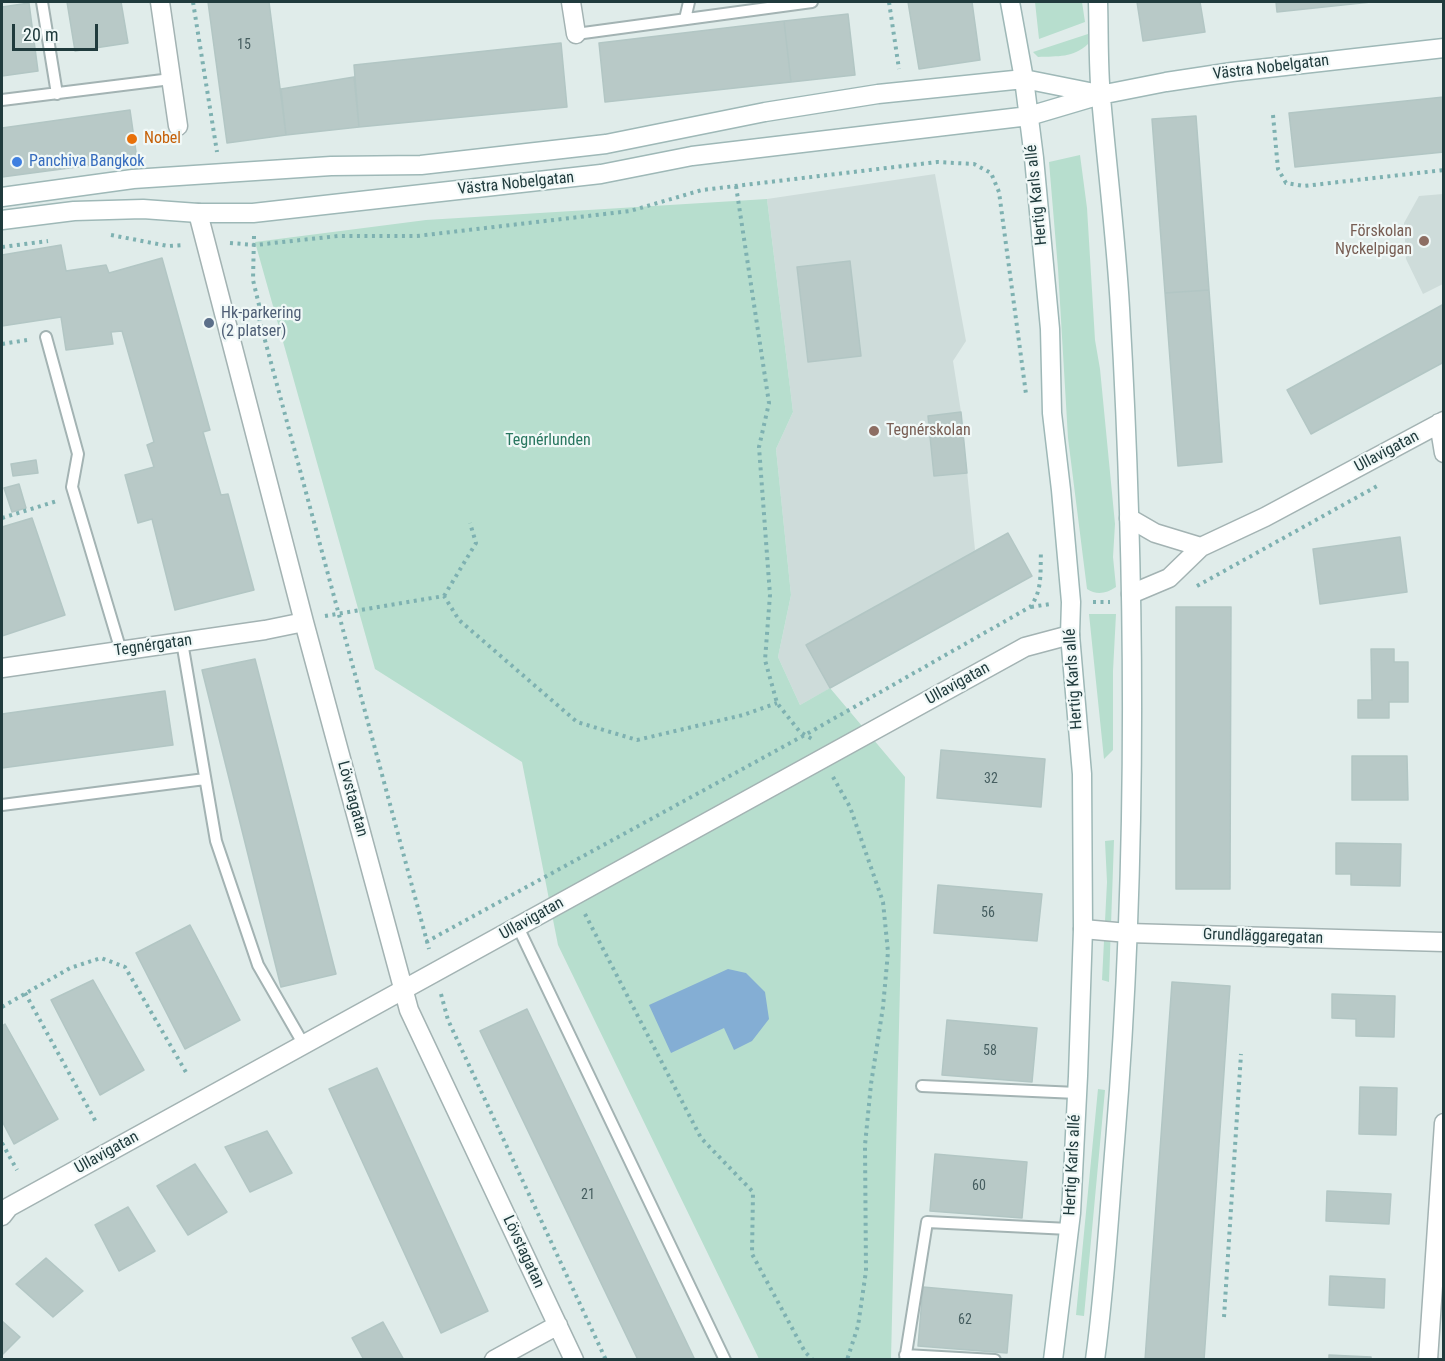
<!DOCTYPE html>
<html>
<head>
<meta charset="utf-8">
<style>
  body { margin:0 }
  #map { position:relative; width:1445px; height:1361px; overflow:hidden; background:#e0ecea; font-family:"Roboto Condensed",sans-serif }
  canvas { display:block }
  .frame { position:absolute; inset:0; border:3px solid #203b3d; pointer-events:none }
  .scale { position:absolute; left:12px; top:24px; width:86px; height:27px; box-sizing:border-box; border:3px solid #203b3d; border-top:0; padding-left:8px; font-size:18px; line-height:21px; white-space:nowrap; color:#203b3d; -webkit-text-stroke:4px #f0f8f7; paint-order:stroke }
</style>
</head>
<body>
<div id="map">
<canvas width="1445" height="1361"></canvas>
<div class="frame"></div>
<div class="scale">20 m</div>
</div>
<script>
const g = document.querySelector('canvas').getContext('2d');
g.lineJoin = 'round';
function fillPath(path, color) { g.fillStyle = color; g.fill(path, 'evenodd'); }
function trace(path, color, width, dash) { g.strokeStyle = color; g.lineWidth = width; g.lineCap = dash ? 'butt' : 'round'; g.setLineDash(dash || []); g.stroke(path); }
function write(font, color, halo, rows, align = 'center') {
  g.font = font + ' "Roboto Condensed",sans-serif'; g.lineWidth = 4.5; g.setLineDash([]); g.textBaseline = 'middle'; g.strokeStyle = halo; g.fillStyle = color; for (const [text, x, y, turn = 0] of rows) {
    g.save(); g.translate(x, y); g.rotate((+turn || 0) * Math.PI / 180); g.textAlign = isNaN(turn) ? turn : align; if (halo) g.strokeText(text, 0, 0); g.fillText(text, 0, 0); g.restore();
  }
}
const built = new Path2D(`
  M935,174L966,341L953,361L961,412L975,550L1008,533L1032,576L800,705L778,657L791,595L776,449L793,412L767,199Z
  M1443,194V284L1423,294L1406,259L1404,223L1419,196Z`);
const green = new Path2D(`
  M1035,2H1082L1085,22L1039,39Z
  M1088,34V44C1073,58 1058,56 1038,57L1033,52Z
  M1080,155L1087,208L1095,340L1100,369L1115,524L1113,557L1116,587C1106,594 1096,595 1087,589L1068,438L1058,269L1049,162Z
  M767,199L793,412L776,449L791,595L778,657L800,705L830,688L905,777L891,1359H759L558,945L522,762L375,669L255,242L426,220Z
  M1089,614H1116L1113,671V750L1104,759Z
  M1114,840L1109,982L1102,980L1107,882L1105,841Z
  M1098,1089L1105,1090L1084,1316L1076,1315Z`);
const water = new Path2D(`
  M728,969L746,973L765,992L769,1019L752,1041L734,1050L724,1028L671,1053L649,1005Z`);
const building = new Path2D(`
  M67,2H121L128,43L75,51Z
  M208,2H269L286,135L227,143Z
  M908,2H972L980,60L919,69Z
  M1137,2H1200L1205,32L1143,41Z
  M1276,2H1371L1277,12Z
  M29,3L38,71L2,76V7Z
  M848,14L855,75L791,82L784,21Z
  M784,21L791,82L605,102L599,43Z
  M561,43L567,107L359,127L354,65Z
  M354,77L359,127L286,135L281,89Z
  M1444,97V152L1295,167L1289,113Z
  M130,110L137,159L2,177V128Z
  M1196,116L1209,290L1165,293L1152,119Z
  M61,245L66,271L106,265L109,273L162,258L210,430L203,432L221,495L228,494L254,590L175,610L152,519L138,523L125,475L154,467L147,445L154,442L122,331L111,332L113,344L66,350L61,317L2,326V255Z
  M850,261L861,356L808,362L797,267Z
  M1209,290L1222,462L1178,466L1165,293Z
  M1444,304V362L1311,434L1287,390Z
  M961,412L967,473L934,476L928,416Z
  M36,460L38,473L13,476L11,464Z
  M19,484L26,508L12,512L4,488Z
  M32,518L65,615L2,636V527Z
  M1008,533L1032,576L830,688L806,645Z
  M1400,537L1407,592L1320,604L1313,549Z
  M1176,607H1231L1230,889H1176Z
  M1371,649H1394V662H1408V702H1389V718H1358V700H1372Z
  M255,659L336,974L281,987L202,670Z
  M165,691L173,745L2,768V714Z
  M941,750L1045,759L1041,807L937,798Z
  M1352,756H1407L1408,800H1352Z
  M1336,843L1401,844L1400,886L1351,885V874H1336Z
  M938,885L1042,894L1037,941L934,933Z
  M190,925L240,1020L185,1049L136,953Z
  M93,980L144,1070L100,1095L51,1000Z
  M1172,982L1230,986L1204,1360H1145Z
  M1332,994L1395,996L1394,1037L1356,1036V1019L1332,1018Z
  M527,1009L695,1360H638L480,1031Z
  M947,1020L1037,1028L1032,1082L942,1075Z
  M5,1024L58,1119L14,1144L2,1121V1026Z
  M377,1068L488,1311L441,1333L329,1089Z
  M1360,1087L1397,1088L1396,1135L1359,1134Z
  M267,1131L292,1173L250,1192L225,1147Z
  M935,1154L1027,1162L1022,1218L930,1211Z
  M195,1164L227,1212L188,1235L157,1186Z
  M1327,1191L1391,1194L1389,1224L1326,1221Z
  M128,1207L155,1251L119,1271L95,1225Z
  M46,1258L83,1291L53,1317L16,1284Z
  M1330,1276L1385,1279L1384,1308L1329,1305Z
  M923,1287L1012,1295L1007,1353L918,1346Z
  M2,1321L20,1337L2,1355Z
  M383,1322L404,1360H364L352,1338Z
  M1329,1355L1371,1357V1360H1329Z`);
const path = new Path2D(`
  M193,2L217,152
  M889,2L899,69
  M1273,115L1278,169L1286,183L1304,186L1444,170
  M736,186L769,403L759,447L770,595L765,660L777,703L800,732L812,739
  M111,235L168,246L184,245
  M254,236L253,280L259,305V318L429,949
  M230,243L255,245L338,236H417L630,211L702,190L937,162L974,164L991,173L999,192L1026,394
  M2,247L48,241
  M2,344L27,340
  M2,518L57,501
  M1197,586L1379,485
  M444,596L476,543L470,523
  M1093,602H1110
  M1031,607L1050,604
  M325,616L444,596L459,620L577,722L637,740L743,715L777,703
  M833,777L850,807L883,902L888,952L883,1007L871,1084L865,1145L866,1271L858,1326L847,1360
  M585,914L701,1138L753,1192L752,1254L805,1352L813,1360
  M426,942L812,731L1030,607C1043,591 1040,571 1041,551
  M25,993L96,1122
  M441,994L448,1020L606,1360
  M2,1007L70,968L101,958L125,967L187,1074
  M2,1143L17,1170
  M1224,1317L1241,1054`);
const lane = new Path2D(`
  M42,2L57,94
  M685,19L689,2
  M576,34L812,2
  M2,100L171,79
  M46,337L78,454L72,487L121,651
  M182,642L216,841L258,965L304,1045
  M2,805L205,779
  M518,927L725,1360
  M922,1086L1077,1093
  M905,1355L995,1360
  M905,1360L927,1222L1069,1229`);
const street = new Path2D(`
  M160,2L178,126
  M571,2L576,34
  M198,213L304,622L409,1010L574,1360
  M1439,423L1444,453
  M1129,518L1155,533L1201,547
  M1131,594L1169,578L1201,547L1265,517L1444,421
  M2,668L265,630L304,622
  M1083,929L1128,933L1444,942
  M2,1216L9,1207L1025,647L1070,635
  M494,1360L558,1325
  M1428,1360L1444,1123`);
const secondary = new Path2D(`
  M1010,2L1024,79L1034,158L1050,329L1052,413L1061,490L1071,602L1070,635L1082,774L1083,929L1078,1076L1071,1213L1053,1360
  M2,197L133,179L331,166L421,165L606,144L765,112L878,94L1024,79L1099,94
  M2,220L74,211L143,209L198,213H253L601,174L692,156L1029,116L1100,95L1166,82L1232,72L1444,48
  M1095,1360C1105,1287 1109,1214 1115,1142C1138,865 1136,585 1120,308C1116,238 1107,168 1101,97C1098,66 1099,33 1098,2`);
const markers = [
  [132,139,6,"#e8710a"],
  [17,162,6,"#3f7fe0"],
  [1424,241,6,"#8d6e63"],
  [209,323,6,"#5c6f8a"],
  [874,431,6,"#8d6e63"]
];
const numberNames = [
  ["15",244,45],
  ["32",991,779],
  ["56",988,913],
  ["58",990,1051],
  ["60",979,1186],
  ["21",588,1195],
  ["62",965,1320]
];
const streetNames = [
  ["Västra Nobelgatan",1271,68,-7],
  ["Västra Nobelgatan",516,184,-6],
  ["Hertig Karls allé",1037,195,-96],
  ["Ullavigatan",1387,452,-28],
  ["Tegnérgatan",153,646,-8],
  ["Hertig Karls allé",1074,679,-94],
  ["Ullavigatan",958,684,-29],
  ["Lövstagatan",352,799,75],
  ["Ullavigatan",532,919,-29],
  ["Grundläggaregatan",1263,937,2],
  ["Ullavigatan",107,1153,-29],
  ["Hertig Karls allé",1073,1165,-87],
  ["Lövstagatan",523,1252,65]
];
const foodNames = [
  ["Nobel",144,139]
];
const shopNames = [
  ["Panchiva Bangkok",29,162]
];
const educationNames = [
  ["Förskolan",1412,232],
  ["Nyckelpigan",1412,250],
  ["Tegnérskolan",886,431,"left"]
];
const serviceNames = [
  ["Hk-parkering",221,314],
  ["(2 platser)",221,332]
];
const parkNames = [
  ["Tegnérlunden",548,441]
];
fillPath(built, '#cedcda');
fillPath(green, '#b7dece');
fillPath(water, '#84aed4');
fillPath(building, '#b8c9c7');
trace(building, '#b2c6c4', 1.5);
trace(lane, '#a3b3b3', 14);
trace(street, '#a3b3b3', 21);
trace(secondary, '#9eb8b7', 21);
trace(path, '#7eb1b1', 4, [3, 4.5]);
trace(lane, '#fff', 10);
trace(street, '#fff', 18);
trace(secondary, '#fff', 18);
for (const [x, y, r, color] of markers) { const dot = new Path2D(); dot.arc(x, y, r, 0, 2 * Math.PI); g.fillStyle = color; g.fill(dot); trace(dot, '#f0f8f7', 2); }
write('14px', '#465e60', null, numberNames);
write('16px', '#203b3d', '#f0f8f7', streetNames);
write('16px', '#c56008', '#f0f8f7', foodNames, 'left');
write('16px', '#366cbe', '#f0f8f7', shopNames, 'left');
write('16px', '#785e54', '#f0f8f7', educationNames, 'right');
write('16px', '#4e5e75', '#f0f8f7', serviceNames, 'left');
write('16px', '#28765f', '#f0f8f7', parkNames);
</script>
</body>
</html>
